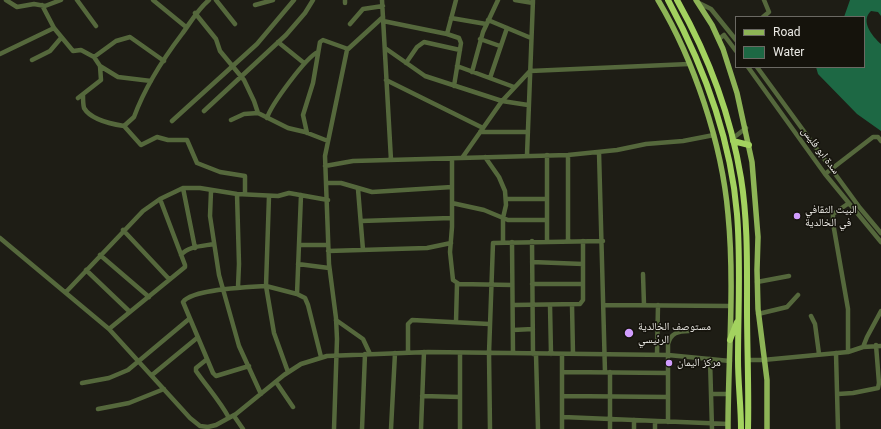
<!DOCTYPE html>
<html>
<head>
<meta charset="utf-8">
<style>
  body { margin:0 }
  #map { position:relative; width:881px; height:429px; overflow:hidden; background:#1e1d15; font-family:Roboto,sans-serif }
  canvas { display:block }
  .legend { position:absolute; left:735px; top:16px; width:130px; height:52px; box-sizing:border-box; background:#15130c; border:1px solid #6b6963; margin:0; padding:5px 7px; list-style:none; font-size:12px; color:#ebeae5 }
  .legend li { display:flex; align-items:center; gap:8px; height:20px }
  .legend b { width:20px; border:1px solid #6b6963 }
</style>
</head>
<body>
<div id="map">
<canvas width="881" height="429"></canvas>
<ul class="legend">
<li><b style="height:5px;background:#8db456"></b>Road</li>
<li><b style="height:11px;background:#1d6844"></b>Water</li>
</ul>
</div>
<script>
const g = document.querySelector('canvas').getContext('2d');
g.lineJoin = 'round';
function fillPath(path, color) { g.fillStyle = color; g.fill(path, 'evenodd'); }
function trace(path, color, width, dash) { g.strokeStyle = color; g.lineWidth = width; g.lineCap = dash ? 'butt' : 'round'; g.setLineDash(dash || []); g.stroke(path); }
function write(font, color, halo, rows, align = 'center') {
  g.font = font + ' Roboto,"Noto Naskh Arabic",sans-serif'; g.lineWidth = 3; g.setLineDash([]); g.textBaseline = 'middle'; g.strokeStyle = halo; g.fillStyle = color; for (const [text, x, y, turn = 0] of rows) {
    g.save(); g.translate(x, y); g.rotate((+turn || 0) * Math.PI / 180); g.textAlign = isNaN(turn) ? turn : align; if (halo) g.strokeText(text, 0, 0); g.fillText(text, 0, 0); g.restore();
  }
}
const water = new Path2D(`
  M850,0H881V16L878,12L871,11C860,21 872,36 881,44V131L857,114L818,74L816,67H864V17H844Z`);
const minor = new Path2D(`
  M6,0L17,7L34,4L45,6L61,0
  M77,0L96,26
  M153,0L186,27
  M216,0L235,24
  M345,0V3
  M382,0L391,160
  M515,0L533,3
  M697,2L711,9L736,40
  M42,5L54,28L73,51L81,50L94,57
  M255,5L273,0
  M195,13L216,39L220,51L244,80L254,101L258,113
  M763,17L769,12L764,0
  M451,18L486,24
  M488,20L531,38
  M383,21L447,34L459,38L461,43L454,86
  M350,24L363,9L383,6
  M447,34L456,0
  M480,39L500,46
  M719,39L724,35L736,51
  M278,42L304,63
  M385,48L425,76L502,101L528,105
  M0,54L54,28
  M32,60L50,51L61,38
  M406,63L417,47L424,42L460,50
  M100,66L118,77L151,81
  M457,66L514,87
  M748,67L825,174L881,242
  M757,67L860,208L881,233
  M472,72L483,32L498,0
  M490,78L507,28
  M386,80L483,128
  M83,95C83,99 83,104 84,108C91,120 111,124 124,126L134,117C145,87 163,59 182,34C191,22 197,10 209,0
  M78,98L101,80L100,66L94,57L116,41L130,37L164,61
  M204,111L286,35L305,13L313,0
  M267,118C271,105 306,57 318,52
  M231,120L244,114L258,113L288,128L305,132L328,141
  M172,121L257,44L294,0
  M124,126L141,145L157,137L168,140H187L197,163L220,172L245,176V194
  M480,132H528
  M307,133L303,115L313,83L320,42L323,40L348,49
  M732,139L746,128
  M599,152L605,372
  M527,155L533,0
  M485,157L499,177L505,191L506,205L503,218V242
  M462,158L502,101L530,71L689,64
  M452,159V227L450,252L453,280L459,284L512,285
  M325,166L353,161L568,155L617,150L646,144L683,141L714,135
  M825,174L873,137H878L881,141
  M326,183H341L372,192L452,187
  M183,188L195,248
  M358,189L363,250
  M211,191L210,216L219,275L239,346L261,394
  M237,194L239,264L238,287
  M506,199H547
  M452,203L484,210L508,220H547
  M361,221L451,218
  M123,230L169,279
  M0,238L109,329L190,418L200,426L208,427L216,425L236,414L284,375L301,364L327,356L428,352L668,355L730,361
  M532,241L533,354
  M547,241V155
  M568,241V155
  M512,242L513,353
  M299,245H328
  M328,251L427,248L451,243
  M100,255L149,297
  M181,255C188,246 204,246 214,244
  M532,262L583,264
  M298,264L329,268
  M86,270L130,312
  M643,274L644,305
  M757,282L789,276
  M532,284H583
  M66,292L143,211L160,199L183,188H200L237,194L278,196L289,193L328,200
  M297,294L305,298L308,305L321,357
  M513,305L580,304L583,300V241
  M550,305L551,354
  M572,305L573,354
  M604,305L730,306
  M758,314L787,307L798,295
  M811,316L815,324L819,354
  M336,320L363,339L370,354
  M456,322L457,284
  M109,329L185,267V265L160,199
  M513,330L533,329
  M863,347L867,337L881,311
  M848,352V309L833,223V214L849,203
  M408,353V324L412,320L489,324
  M836,353L838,429
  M536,354L538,429
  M562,354V429
  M657,355L658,305
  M710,359L712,429
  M206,360L196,368V371C207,387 220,401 229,418
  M748,360H763L848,352L863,347L881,346
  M249,366L216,376L213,373L183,302C192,289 249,287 266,286L269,196
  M288,372L274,333L266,286L297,294L301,195
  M562,372L668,373
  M152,375L197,338
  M276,382L293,407
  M82,383L109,378L128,370L189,319
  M711,394H728
  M838,394L853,393L878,388L879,383L876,345
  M422,396L460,397
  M562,396L668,397
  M98,409L129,403L164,389
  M234,416L243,429
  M563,417L728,424
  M655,421V429
  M668,422V344C671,333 678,331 689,331
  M334,429L337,339L336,318L329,264L325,156L347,50L383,17
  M362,429L365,354
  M391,429L395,353
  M421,429L424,352
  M460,429V353
  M490,429L489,353L493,243L603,241
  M610,429V372
  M634,429V420`);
const major = new Path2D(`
  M658,0C694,60 722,144 728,214C735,285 728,358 728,429
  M696,0L712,25L723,49L737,93L752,162L758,237L757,270L758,309L767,380V429`);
const highway = new Path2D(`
  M668,0C703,65 731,140 737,214C741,263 738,311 738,360C738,383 741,406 741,429
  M677,0C708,55 731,117 741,178C748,222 747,265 747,308C747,348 749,389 748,429
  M733,141L749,145
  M730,340L737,322`);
const markers = [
  [797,216,4,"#d19dfe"],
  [629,333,5,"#d19dfe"],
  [669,363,4,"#d19dfe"]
];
const streetNames = [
  ["سدة ابو فليس",820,151,53]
];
const poiNames = [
  ["البيت الثقافي",805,210],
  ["في الخالدية",805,223],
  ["مستوصف الخالدية",638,327],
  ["الرئيسي",638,340],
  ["مركز اليمان",677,363]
];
fillPath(water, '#1d6844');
trace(minor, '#55683c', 4.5);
trace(major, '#8db456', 5.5);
trace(highway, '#a3d25f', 6);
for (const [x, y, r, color] of markers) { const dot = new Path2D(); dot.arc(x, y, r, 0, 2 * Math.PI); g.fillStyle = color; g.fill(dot); trace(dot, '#15130c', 1.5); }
write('11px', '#ebeae5', '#15130c', streetNames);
write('11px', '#ebeae5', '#15130c', poiNames, 'left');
</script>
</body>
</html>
